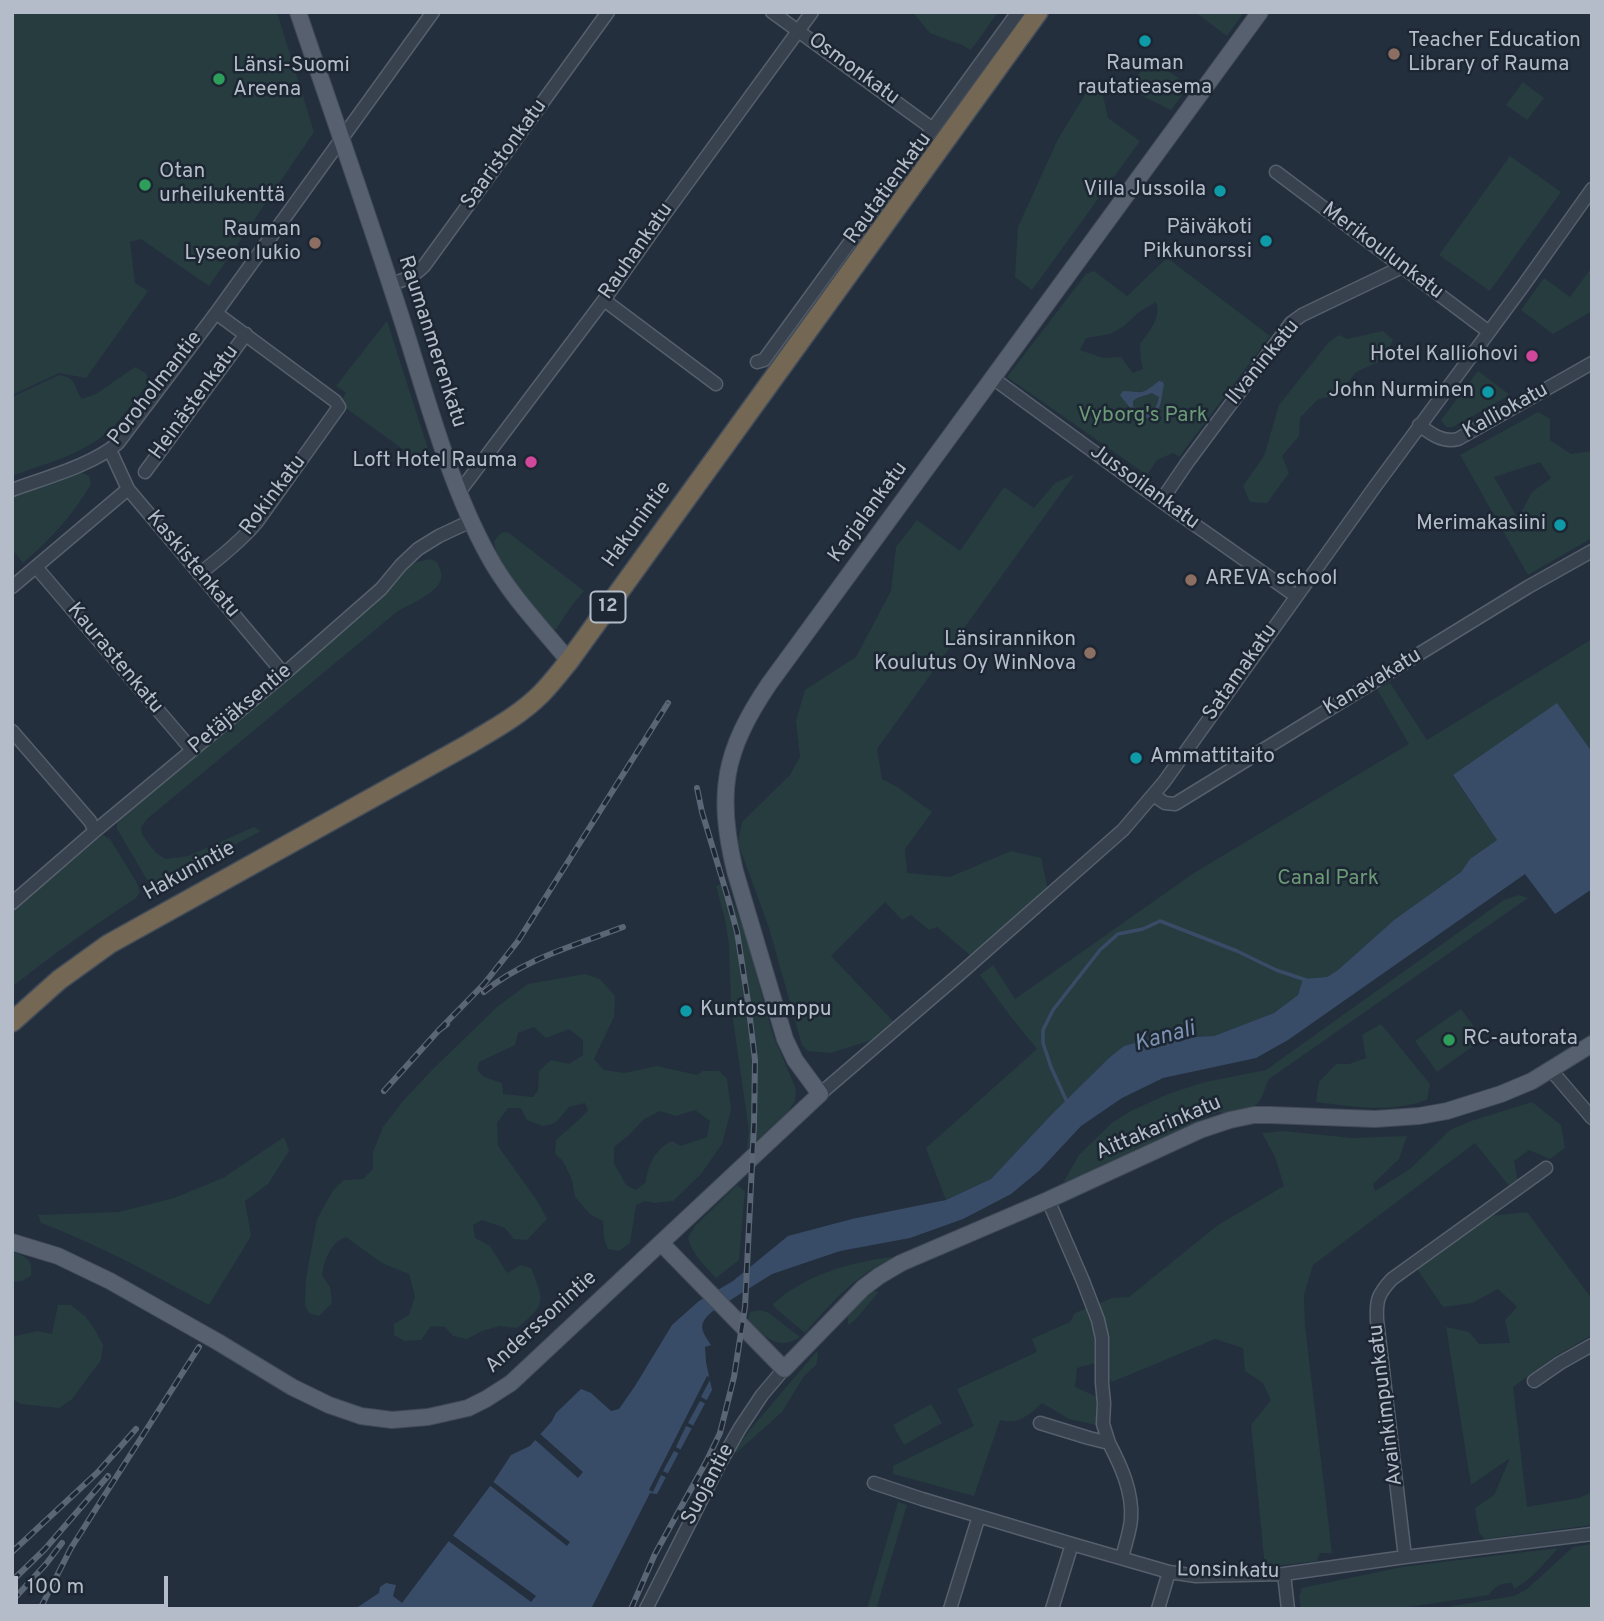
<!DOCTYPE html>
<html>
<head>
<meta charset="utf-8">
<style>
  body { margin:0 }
  #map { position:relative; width:1604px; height:1621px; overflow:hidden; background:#242f3e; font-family:Overpass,sans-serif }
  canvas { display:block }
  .frame { position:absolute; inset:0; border:14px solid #b4bcc9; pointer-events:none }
  .scale { position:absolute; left:14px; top:1576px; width:154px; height:32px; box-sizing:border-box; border:4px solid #b4bcc9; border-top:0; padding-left:9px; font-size:21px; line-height:24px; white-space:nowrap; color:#b4bcc9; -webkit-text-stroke:5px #1d2633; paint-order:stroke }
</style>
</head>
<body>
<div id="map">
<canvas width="1604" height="1621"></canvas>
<div class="frame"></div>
<div class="scale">100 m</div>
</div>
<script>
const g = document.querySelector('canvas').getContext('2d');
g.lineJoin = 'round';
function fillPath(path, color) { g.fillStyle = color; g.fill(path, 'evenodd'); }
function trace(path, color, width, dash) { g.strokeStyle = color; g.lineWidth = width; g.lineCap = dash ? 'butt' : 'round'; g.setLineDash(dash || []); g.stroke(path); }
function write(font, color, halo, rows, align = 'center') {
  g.font = font + ' Overpass,sans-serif'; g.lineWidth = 5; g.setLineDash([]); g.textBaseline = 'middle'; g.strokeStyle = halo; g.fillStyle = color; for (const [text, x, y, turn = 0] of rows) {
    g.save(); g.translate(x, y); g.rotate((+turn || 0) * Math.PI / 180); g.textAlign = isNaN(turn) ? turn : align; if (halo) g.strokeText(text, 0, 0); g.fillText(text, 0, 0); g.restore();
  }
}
const green = new Path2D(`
  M12,12H277L314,132L209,286L141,239L130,242L135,283L148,291L86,378L59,373L12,395Z
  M917,12H998L971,50L962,45L930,33L915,15Z
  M1195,12H1244L1227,36Z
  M1151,58L1189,86L1171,110L1139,94L1138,75Z
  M1094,80L1101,87L1108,118L1140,141L1032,290L1015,277L1018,227L1058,139Z
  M1523,82L1544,98L1527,120L1506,105Z
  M1510,156L1561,192L1490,291L1439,255Z
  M1165,260H1170L1270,336L1179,457L1173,453L1157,460L1147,475L1007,377L1086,274L1094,271L1127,296ZM1156,302C1162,317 1149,332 1140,344L1141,361L1143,369L1133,373L1121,357L1103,358L1080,350L1086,338L1110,334L1124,326L1139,312Z
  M1592,267V311L1553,334L1521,310L1544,278L1570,297Z
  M387,321L431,458L426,466L339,403L346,393L336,386Z
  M1383,331L1393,340L1383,360L1356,372L1339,395L1318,399L1300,418L1299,436L1282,456L1289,473L1267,503L1250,502L1243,486L1264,456L1279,405L1329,342L1339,335L1347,339Z
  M135,367L146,373L149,382C138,396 127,411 115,425C89,453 47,463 12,476V397L59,375C78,378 73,387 82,399L96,394Z
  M1478,371L1510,395L1453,427H1446L1441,420Z
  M1538,412L1550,419V440L1571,454L1592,451V538L1528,575L1460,455ZM1540,462L1551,478L1532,492L1518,519L1494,477Z
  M81,472L89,476L91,484C73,515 50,540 23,563L12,549V496Z
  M1075,474L877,749L882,779L899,788L932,812L905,849L907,873L950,877L1011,851L1041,858L1048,890L971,956L937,927L929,930L911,915L902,920L885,902L831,956L894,1022L875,1039L831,1053L808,1051L802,1045L769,928L738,843L742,822L790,775L800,757L796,721L805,690L856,657L891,591L896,547L917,520L960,551L1004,487L1034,508L1055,483Z
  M504,532L509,533L584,591L572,605L556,629L552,631L497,558L494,541L500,534Z
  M430,559L437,562C439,567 443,574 441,579C438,593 410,604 398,611L147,819L141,827L142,834L148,843L156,853L166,859L188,856L254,827L261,831L152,888L117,829V821L318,653L383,595L413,563Z
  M1592,639V752L1557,704L1453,776L1497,840L1470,859L1461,872L1394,920L1338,970L1327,977L1303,979L1298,995L1274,1013L1214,1036L1150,1039L1109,1058L1054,1112L991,1179L946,1200L926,1148L1037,1049L1011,1017L980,975L993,965L1015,999L1194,873L1409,744L1377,689L1390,683L1427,740Z
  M103,835L110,839L137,883L140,892L136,898C93,926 52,955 12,987V911Z
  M726,883L745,934L773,1035L796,1089L795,1101L787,1113L747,1149L749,1131L731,1006L729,945L725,919L716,886Z
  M1519,895L1528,898L1269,1079C1265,1086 1264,1094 1260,1100C1252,1114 1232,1115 1218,1112L1063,1183L1079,1155L1113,1122L1131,1111L1168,1094L1205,1082L1266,1070L1504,900Z
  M585,974L600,979L615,996L614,1017L594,1059L604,1070L624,1073L657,1066L697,1075L703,1071H719L727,1079L731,1110L722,1144L701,1174L673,1201L654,1203L645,1201L636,1205L630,1243L619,1251L608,1249L604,1238L603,1221L591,1215L575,1197L572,1180L563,1161L555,1154L556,1140L582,1117L588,1110L585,1103L569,1107L555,1123L543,1126L527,1120L521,1108H508L497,1123L498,1146L538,1202L547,1219L527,1240L514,1239L505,1228L482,1220L473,1225L475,1238L490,1246L507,1273L521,1265L531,1268C545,1302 546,1305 517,1328L500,1326L482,1331L467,1339L453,1336L445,1327L431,1326L421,1340L405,1341L394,1335V1324L409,1315L415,1296L409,1274L382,1263L346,1237C330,1243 325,1259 322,1275L330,1287L332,1303L319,1316L309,1313L305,1305L306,1278L317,1219L334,1189L344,1180L363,1179L373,1169V1152L383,1127L403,1101L433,1069L497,1007L528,984ZM534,1027L546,1038L569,1029L583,1040V1055L569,1064L551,1060L539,1071L538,1090L533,1097L503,1094L502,1083L484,1077L477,1070L479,1062L515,1045L518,1033ZM695,1110L710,1121L707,1137L681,1146L672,1141C657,1147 647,1166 646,1182L636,1190L626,1185L614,1163V1147L629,1135L644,1119L660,1111L676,1116Z
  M1461,1009L1483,1039L1437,1072L1415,1041Z
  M1381,1024L1430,1084L1427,1100C1389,1113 1356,1107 1316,1102L1319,1082L1336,1064H1349L1366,1058L1362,1035Z
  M1532,1102L1561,1125L1565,1148L1550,1159L1529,1150L1514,1161L1518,1182L1510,1187L1475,1143L1313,1265L1304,1295L1305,1326L1332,1553H1320L1317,1561L1265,1567L1251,1425L1271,1400L1263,1383L1245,1371L1243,1348L1215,1339L1112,1382L1106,1375L1100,1303L1112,1298L1129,1297L1218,1225L1284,1186L1275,1157L1262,1133L1283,1131L1352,1138L1407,1136L1399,1159L1373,1184L1375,1191L1410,1169L1450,1130L1471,1121Z
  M284,1137L289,1151L268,1184L245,1201L251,1236L209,1305C154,1275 100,1245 41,1223L38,1215L119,1212L174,1198L223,1178Z
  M737,1185L745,1191L739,1260L716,1278C705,1266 692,1254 688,1238L695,1226Z
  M1527,1212L1592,1299V1335L1554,1357L1513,1387L1527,1507L1579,1498L1592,1492V1525L1485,1539L1479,1533L1475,1508L1494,1495L1510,1458L1471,1485L1446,1327L1469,1332L1479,1344L1510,1343L1505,1320L1517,1307L1498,1289L1472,1303L1443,1307L1417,1269L1490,1216Z
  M12,1251C27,1258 33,1259 31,1276L22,1281L12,1282Z
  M892,1257L891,1259C853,1277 832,1302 805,1333L774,1307L773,1304C805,1275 850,1262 892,1257Z
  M875,1291L878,1292V1293L854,1321L848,1325V1315L868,1293Z
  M58,1305H71L86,1317L95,1330L103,1345L101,1360L72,1399L59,1408L21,1404L12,1399V1337L37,1331L52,1334Z
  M1090,1307L1098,1337L1095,1363L1077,1368L1075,1387L1097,1397L1096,1425L1069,1419L1042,1403C1030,1415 1018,1425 1000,1420L974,1496L893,1474V1466L974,1426L957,1389L1037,1352L1032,1339L1070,1322L1075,1313Z
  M760,1310L769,1313L800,1337C778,1352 763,1336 748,1320L750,1312Z
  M817,1351L818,1356L816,1365L804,1376L782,1412L736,1453L735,1451L749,1431Z
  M931,1404L942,1423L904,1445L893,1425Z
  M898,1502L907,1505L877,1606L878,1609H867Z
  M1592,1544V1609H1448L1452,1606L1514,1596L1527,1589L1573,1547Z
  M1558,1548C1544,1564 1532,1579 1514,1589L1512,1583C1503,1582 1494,1587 1489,1595L1395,1609H1301L1299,1597L1302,1588L1402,1567Z`);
const water = new Path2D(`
  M1159,381L1163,382L1164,385C1162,392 1162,401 1159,408C1148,432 1128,406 1120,395L1123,391C1145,392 1140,396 1159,381ZM1152,393L1159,397C1157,406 1155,411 1146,413L1133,407V401L1137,398Z
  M1557,703L1592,752V889L1555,914L1525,874L1288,1040L1256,1058L1163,1078L1122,1098L1081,1126L1040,1170L1011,1194L963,1219L910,1238L840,1251L772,1274L713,1311C697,1324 701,1330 711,1345L705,1347L706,1362L712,1390L657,1494L650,1493L591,1609H355L379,1593L380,1587L386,1583L396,1585L393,1596L402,1603L494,1481L511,1455L530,1446L552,1421L556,1413L581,1389L591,1393L611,1411L619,1409L635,1386L672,1325L699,1301L733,1281L788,1236L852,1219L946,1200L991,1179L1054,1112L1109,1058L1124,1046L1150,1039L1214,1036L1274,1013L1298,995L1303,979L1327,977L1338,970L1394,920L1461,872L1470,859L1497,840L1453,775Z`);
const pier = new Path2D(`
  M707,1376L711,1378L701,1397L710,1402L708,1405L700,1401L688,1423L696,1427L695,1430L686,1426L676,1447L683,1451L682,1455L674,1451L663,1471L671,1475L669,1479L661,1475L653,1492L649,1490Z
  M538,1432L583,1472L578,1478L533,1438Z
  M491,1480L570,1542L567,1546L488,1484Z
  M451,1534L536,1596L531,1602L447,1540Z`);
const stream = new Path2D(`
  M1067,1102L1051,1067L1043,1043V1030L1053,1010L1100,950L1118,934L1143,929L1160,921L1237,951L1276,970L1306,980`);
const minor = new Path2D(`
  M772,12L933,129
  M1276,172L1489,332
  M390,283C405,281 414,276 424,266L608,12
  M604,300L716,384
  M757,362L764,360L1018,12
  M994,379L1161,501L1296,596
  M1419,425C1431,434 1443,443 1458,439L1592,363
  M110,450L128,489L284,674
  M145,472L246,334
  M12,490C44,478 93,465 118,443L216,313L433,12
  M460,491L604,300L664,215L812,12
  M1161,501L1187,463L1291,323L1302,315L1402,267
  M36,567L192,750
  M199,574C220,558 240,542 257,522L339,407L335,401L216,313
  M12,587L128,489
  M12,731L90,821L95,831
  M1153,795L1165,803L1175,804L1528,587L1592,551
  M12,903L95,831L284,674L381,589L401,565L418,549L439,536L471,521
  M1551,1070L1592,1118
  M820,1094L962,972L1123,830L1164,782L1374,488L1523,286L1592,189
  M1048,1200L1083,1281L1098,1320L1102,1338V1383L1104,1403L1103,1424L1109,1443
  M1534,1381L1560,1363L1592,1345
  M1040,1423L1089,1438L1109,1443C1121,1466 1133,1492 1131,1519C1130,1532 1125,1545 1122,1558
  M874,1483L922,1499L1072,1544L1169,1572L1196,1576L1284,1574L1405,1557L1592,1534
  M1405,1557L1377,1320C1376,1300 1378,1294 1392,1279L1546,1168
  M1284,1574L1288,1609
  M646,1609L719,1465L740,1428L762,1395L784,1369
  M950,1609L979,1516
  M1052,1609L1072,1544
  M1158,1609L1169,1572`);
const major = new Path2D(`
  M298,12C333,115 369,217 402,320C427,398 449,484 488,555C509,594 541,627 569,661
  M12,1242L58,1256L110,1281L218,1342L292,1387L329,1405L361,1416L392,1420L428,1417L468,1408L486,1399L511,1383L820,1094L795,1060L785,1039L735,871C716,792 724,751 769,684L1260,12
  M661,1243L784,1369L863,1288L879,1276L901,1263L1048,1200L1200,1130L1230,1120L1254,1115H1270L1375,1119L1419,1116L1447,1111L1501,1094L1532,1081L1592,1044`);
const highway = new Path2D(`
  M12,1022L59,980L109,944L469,744C494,729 520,715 541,694C551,684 560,672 569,661L1038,12`);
const rail = new Path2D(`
  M484,992C524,959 576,945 623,927
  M439,1030L484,984L518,941L668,703
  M384,1091L439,1030L447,1024
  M12,1552L98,1472L136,1429
  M12,1581L45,1549L108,1476
  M12,1601L46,1564L62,1543
  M40,1609L71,1548L199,1347
  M631,1609L655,1554L706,1462L720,1433L734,1377L745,1307L754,1125L755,1060L748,1002L737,932L727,895L702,812L697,788`);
const markers = [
  [1145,41,7,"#0f9aa8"],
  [1394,54,7,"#8d6e63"],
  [219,79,7,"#2e9e5b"],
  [145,185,7,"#2e9e5b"],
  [1220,191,7,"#0f9aa8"],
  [1266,241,7,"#0f9aa8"],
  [315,243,7,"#8d6e63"],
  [1532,356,7,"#d1479c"],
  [1488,392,7,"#0f9aa8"],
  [531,462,7,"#d1479c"],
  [1560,525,7,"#0f9aa8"],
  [1191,580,7,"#8d6e63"],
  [1090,653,7,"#8d6e63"],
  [1136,758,7,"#0f9aa8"],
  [686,1011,7,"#0f9aa8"],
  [1449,1040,7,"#2e9e5b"]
];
const shields = [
  [608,607,35]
];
const shieldNames = [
  ["12",608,607]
];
const poiNames = [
  ["Teacher Education",1408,42,"left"],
  ["Library of Rauma",1408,66,"left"],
  ["Rauman",1145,65,"center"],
  ["rautatieasema",1145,89,"center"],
  ["Länsi-Suomi",233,67,"left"],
  ["Areena",233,91,"left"],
  ["Otan",159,173,"left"],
  ["urheilukenttä",159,197,"left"],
  ["Villa Jussoila",1206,191],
  ["Päiväkoti",1252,229],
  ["Pikkunorssi",1252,253],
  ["Rauman",301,231],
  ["Lyseon lukio",301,255],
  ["Hotel Kalliohovi",1518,356],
  ["John Nurminen",1474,392],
  ["Loft Hotel Rauma",517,462],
  ["Merimakasiini",1546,525],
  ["AREVA school",1205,580,"left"],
  ["Länsirannikon",1076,641],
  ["Koulutus Oy WinNova",1076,665],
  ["Ammattitaito",1150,758,"left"],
  ["Kuntosumppu",700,1011,"left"],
  ["RC-autorata",1463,1040,"left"]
];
const streetNames = [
  ["Osmonkatu",853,70,36],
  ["Saaristonkatu",505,155,-54],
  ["Rautatienkatu",889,189,-54],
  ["Rauhankatu",637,252,-55],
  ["Merikoulunkatu",1382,252,37],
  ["Raumanmerenkatu",431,342,72],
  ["Ilvaninkatu",1264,363,-51],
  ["Poroholmantie",156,389,-52],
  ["Heinästenkatu",195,403,-54],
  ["Kalliokatu",1506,412,-29],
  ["Jussoilankatu",1144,488,36],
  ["Rokinkatu",274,496,-53],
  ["Karjalankatu",869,513,-54],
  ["Hakunintie",638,525,-54],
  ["Kaskistenkatu",192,565,50],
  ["Kaurastenkatu",114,659,50],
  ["Satamakatu",1241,673,-55],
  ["Kanavakatu",1373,683,-31],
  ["Petäjäksentie",241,710,-40],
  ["Hakunintie",190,872,-29],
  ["Aittakarinkatu",1159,1129,-23],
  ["Anderssonintie",542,1323,-42],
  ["Avainkimpunkatu",1387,1405,-97],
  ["Suojantie",709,1485,-62],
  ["Lonsinkatu",1228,1572,1]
];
const parkNames = [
  ["Vyborg's Park",1143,417],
  ["Canal Park",1328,880]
];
const waterNames = [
  ["Kanali",1165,1038,-15]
];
fillPath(green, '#263c3f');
fillPath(water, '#394c67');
fillPath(pier, '#242f3e');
trace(stream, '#394c67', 3.5);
trace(minor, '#565f6c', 15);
trace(major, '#414a57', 18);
trace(highway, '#434c59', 22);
trace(minor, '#38414e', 12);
trace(major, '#56606e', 16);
trace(highway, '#746855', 19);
trace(rail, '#5a6575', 6);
trace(rail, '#1d2633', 3.5, [10]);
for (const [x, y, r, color] of markers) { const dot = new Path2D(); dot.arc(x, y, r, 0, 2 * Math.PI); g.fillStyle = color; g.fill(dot); trace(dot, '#1d2633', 2.5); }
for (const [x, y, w] of shields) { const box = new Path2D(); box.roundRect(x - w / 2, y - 15.5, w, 31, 5); g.fillStyle = '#1d2633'; g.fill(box); trace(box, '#b4bcc9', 2); }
write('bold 19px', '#b4bcc9', null, shieldNames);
write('21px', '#b4bcc9', '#1d2633', poiNames, 'right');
write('21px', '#b4bcc9', '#1d2633', streetNames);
write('21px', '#6b9a76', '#1d2633', parkNames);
write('italic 23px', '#7c92b1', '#1d2633', waterNames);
</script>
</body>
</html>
